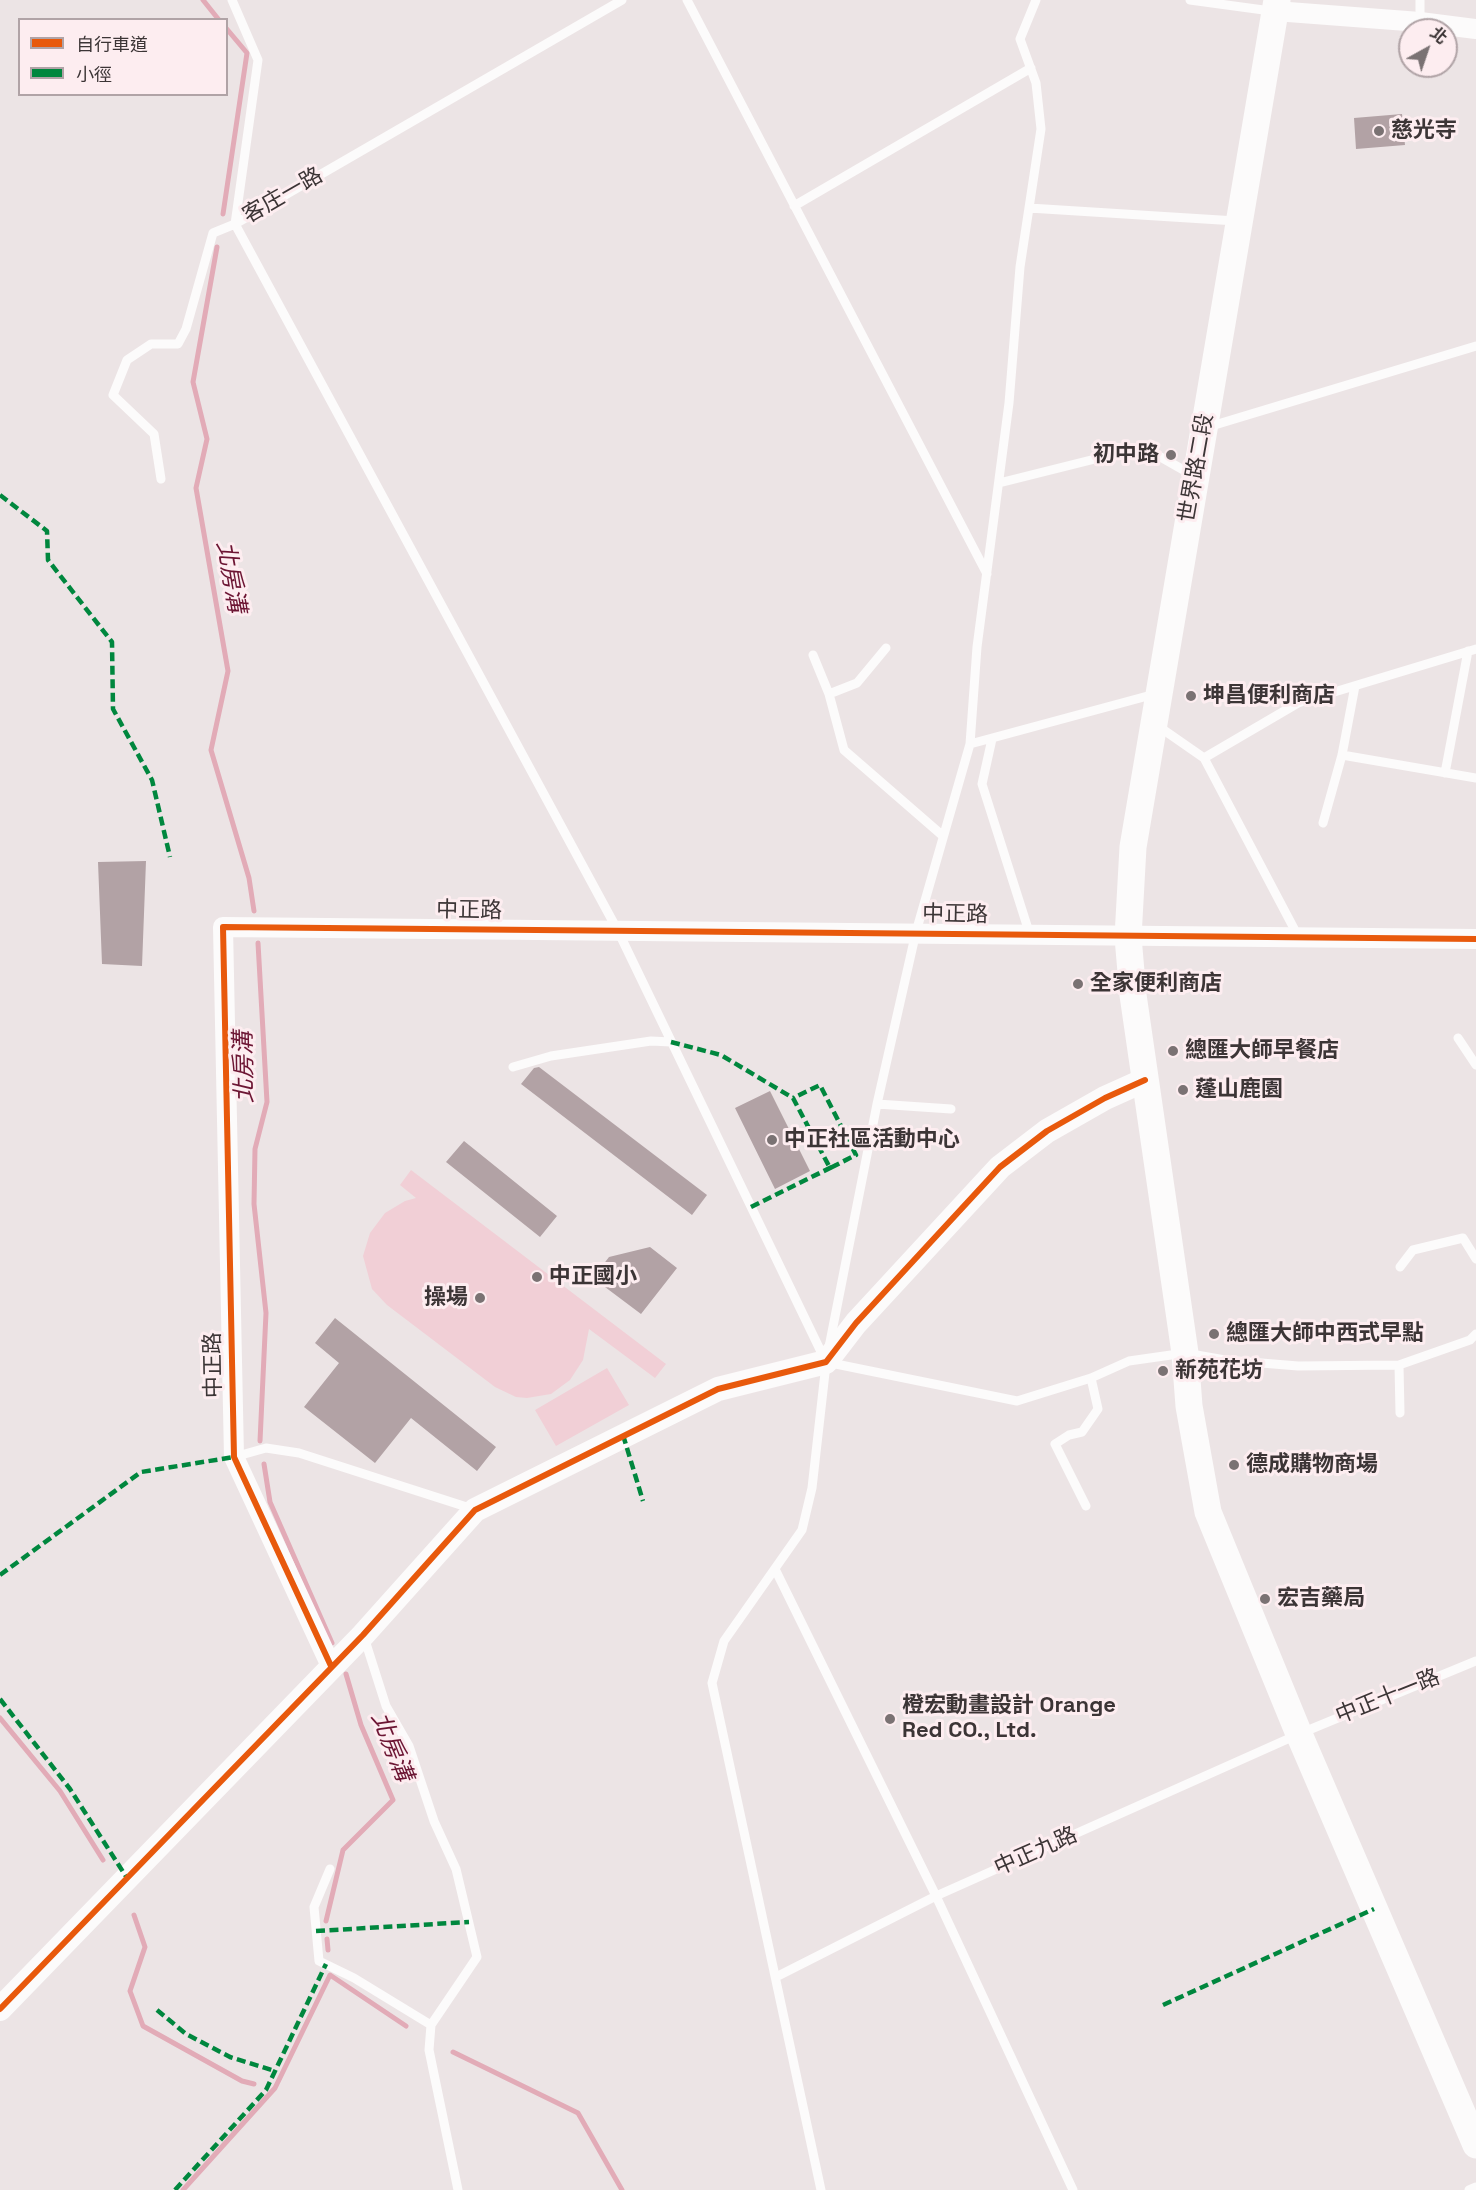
<!DOCTYPE html>
<html>
<head>
<meta charset="utf-8">
<style>
	body { margin:0 }
	#map { position:relative; width:1476px; height:2190px; overflow:hidden; background:#ece4e5; font-family:"Space Grotesk","Noto Sans TC",sans-serif }
	canvas { display:block }
	.legend { position:absolute; left:18px; top:18px; width:210px; height:78px; box-sizing:border-box; background:#fdedf0; border:2px solid #b0a3a6; margin:0; padding:8px 10px; list-style:none; font-size:18px; color:#3c3536 }
	.legend li { display:flex; align-items:center; gap:12px; height:30px }
	.legend b { width:30px; border:2px solid #b0a3a6 }
	.north { position:absolute; left:1398px; top:18px; width:60px; height:60px; box-sizing:border-box; background:#fdedf0; border:2px solid #b0a3a6; border-radius:50%; rotate:40deg; font-size:16px; font-weight:700; line-height:24px; text-align:center; color:#3c3536 }
	.north::after { content:''; display:block; margin:auto; width:21px; height:27px; background:#7a7273; clip-path:polygon(50% 0,100% 100%,50% 72%,0 100%) }
</style>
</head>
<body>
<div id="map">
<canvas width="1476" height="2190"></canvas>
<ul class="legend">
<li><b style="height:8px;background:#e8590c"></b>自行車道</li>
<li><b style="height:8px;background:#00873e"></b>小徑</li>
</ul>
<div class="north">北</div>
</div>
<script>
const g = document.querySelector('canvas').getContext('2d');
g.lineJoin = 'round';
function paint(path, color) { g.fillStyle = color; g.fill(path, 'evenodd'); }
const poly = rows => new Path2D(rows.map(r => 'M' + r).join(''));
function trace(path, color, width, dash) { g.strokeStyle = color; g.lineWidth = width; g.lineCap = dash ? 'butt' : 'round'; g.setLineDash(dash || []); g.stroke(path); }
function label(font, color, halo, rows, align = 'center') {
  g.font = font + ' "Space Grotesk","Noto Sans TC",sans-serif'; g.lineWidth = 6; g.setLineDash([]); g.textBaseline = 'middle'; g.strokeStyle = halo; g.fillStyle = color; for (const [text, x, y, turn = 0] of rows) {
    g.save(); g.translate(x, y); g.rotate((+turn || 0) * Math.PI / 180); g.textAlign = isNaN(turn) ? turn : align; if (halo) g.strokeText(text, 0, 0); g.fillText(text, 0, 0); g.restore();
  }
}
paint(poly([
	[411,1170,666,1364,655,1378,589,1329,583,1360,570,1380,551,1394,527,1398,516,1397,495,1387,387,1305,372,1289,363,1256,370,1233,385,1213,405,1201,416,1198,400,1185],
	[607,1368,629,1405,556,1446,535,1410]
]), '#f1cfd6');
trace(poly([
	[203,0,219,20],
	[223,214,247,53,226,28],
	[217,247,193,382,207,439,196,488,228,671,211,750,249,878,254,911],
	[258,943,267,1102,255,1149,254,1204,266,1313,260,1441],
	[264,1464,270,1502,332,1643],
	[0,1718,60,1791,103,1860],
	[134,1915,145,1947,130,1991,143,2026,242,2081,254,2084],
	[326,1921,343,1850,393,1800,361,1725,346,1674],
	[327,1939,328,1950],
	[453,2052,578,2113,622,2190],
	[183,2190,275,2088,330,1975,406,2026]
]), '#e2abb7', 5);
paint(poly([
	[1402,114,1405,145,1356,149,1354,118],
	[146,861,142,966,102,964,98,862],
	[539,1067,707,1195,692,1215,521,1084,534,1068],
	[770,1091,810,1171,775,1189,735,1108],
	[464,1141,557,1216,540,1237,446,1162],
	[650,1247,677,1268,641,1314,593,1278,609,1257],
	[335,1318,496,1447,477,1471,411,1418,375,1463,304,1407,339,1363,315,1343]
]), '#b2a2a5');
trace(poly([
	[232,0,258,60,235,224,618,931,826,1362,1017,1401,1091,1378,1129,1361,1185,1353,1225,1360,1298,1366,1399,1365,1470,1340,1476,1334],
	[687,0,987,574],
	[1190,0,1271,11],
	[1420,0,1420,22],
	[794,206,1031,68],
	[1029,208,1236,221],
	[1208,427,1476,346],
	[161,479,154,434,113,395,127,360,151,344,178,344,186,329,213,233,235,224,622,0],
	[999,483,1143,447,1194,476],
	[813,655,829,694,844,750,943,836],
	[829,694,857,683,886,648],
	[1158,726,1204,758,1299,938],
	[992,739,982,784,1030,935],
	[970,744,1155,694],
	[1342,755,1476,778],
	[1204,758,1298,703,1476,649],
	[1445,773,1468,651],
	[1323,823,1342,755,1355,686],
	[1458,1038,1476,1065],
	[513,1067,551,1056,651,1041,671,1042],
	[877,1104,951,1109],
	[1400,1267,1413,1250,1463,1238,1476,1259],
	[829,1347,877,1104,916,932,970,744,977,647,1009,403,1020,267,1041,129,1036,83,1020,39,1036,0],
	[1399,1365,1400,1413],
	[234,1457,266,1448,299,1453,473,1509],
	[1086,1506,1055,1444,1069,1435,1082,1432,1098,1409,1091,1378],
	[775,1569,936,1896,1073,2190],
	[364,1637,386,1706,409,1746,434,1821,456,1869,477,1957,431,2025,429,2050,458,2190],
	[330,1869,314,1907,319,1961,354,1978,431,2025],
	[776,1977,936,1896,1299,1734,1476,1661],
	[821,2190,712,1683,724,1641,802,1530,812,1488,826,1364],
	[1469,2190,1476,2187]
]), '#fcfbfb', 9);
trace(poly([
	[1275,11,1420,22,1476,29],
	[331,1666,234,1457,223,927,1476,939]
]), '#fcfbfb', 20);
trace(poly([
	[0,2009,363,1635,475,1510,718,1389,826,1362,856,1323,1000,1167,1047,1131,1105,1098,1145,1080]
]), '#fcfbfb', 24);
trace(poly([
	[1277,0,1133,847,1128,937,1133,995,1185,1353,1189,1406,1208,1512,1299,1734,1476,2145]
]), '#fcfbfb', 27);
trace(poly([
	[0,495,47,531,48,560,112,642,113,709,152,780,170,857],
	[671,1042,721,1055,793,1098,830,1168,856,1155,820,1085,793,1098],
	[751,1207,836,1165],
	[623,1435,643,1501],
	[0,1575,141,1472,234,1457],
	[0,1699,70,1789,127,1878],
	[316,1931,469,1922],
	[1163,2005,1374,1909],
	[157,2010,186,2034,230,2057,275,2071],
	[175,2190,266,2090,326,1964]
]), '#00873e', 4.5, [9, 4.5]);
trace(poly([
	[331,1666,234,1457,223,927,1476,939],
	[0,2009,363,1635,475,1510,718,1389,826,1362,856,1323,1000,1167,1047,1131,1105,1098,1145,1080]
]), '#e8590c', 6);
for (const [x, y, r, color] of [
	[1379,131,6,"#7a7273"],
	[1171,455,6,"#7a7273"],
	[1191,696,6,"#7a7273"],
	[1078,984,6,"#7a7273"],
	[1173,1051,6,"#7a7273"],
	[1183,1090,6,"#7a7273"],
	[772,1140,6,"#7a7273"],
	[537,1277,6,"#7a7273"],
	[480,1298,6,"#7a7273"],
	[1214,1334,6,"#7a7273"],
	[1163,1371,6,"#7a7273"],
	[1234,1465,6,"#7a7273"],
	[1265,1599,6,"#7a7273"],
	[890,1719,6,"#7a7273"]
]) { const dot = new Path2D(); dot.arc(x, y, r, 0, 2 * Math.PI); g.fillStyle = color; g.fill(dot); trace(dot, '#fdedf0', 2); }
label('bold 22px', '#3c3536', '#fdedf0', [
	["慈光寺",1391,131],
	["初中路",1159,455,"right"],
	["坤昌便利商店",1203,696],
	["全家便利商店",1090,984],
	["總匯大師早餐店",1185,1051],
	["蓬山鹿園",1195,1090],
	["中正社區活動中心",784,1140],
	["中正國小",549,1277],
	["操場",468,1298,"right"],
	["總匯大師中西式早點",1226,1334],
	["新苑花坊",1175,1371],
	["德成購物商場",1246,1465],
	["宏吉藥局",1277,1599],
	["橙宏動畫設計 Orange",902,1706],
	["Red CO., Ltd.",902,1731]
], 'left');
label('22px', '#3c3536', '#fdedf0', [
	["客庄一路",283,196,-30],
	["世界路二段",1197,468,-80],
	["中正路",469,911,1],
	["中正路",955,915,1],
	["中正路",214,1365,-91],
	["中正十一路",1388,1697,-22],
	["中正九路",1036,1852,-24]
]);
label('italic 24px', '#6c1533', '#fdedf0', [
	["北房溝",230,577,80],
	["北房溝",245,1067,-91],
	["北房溝",391,1747,68]
]);
</script>
</body>
</html>
